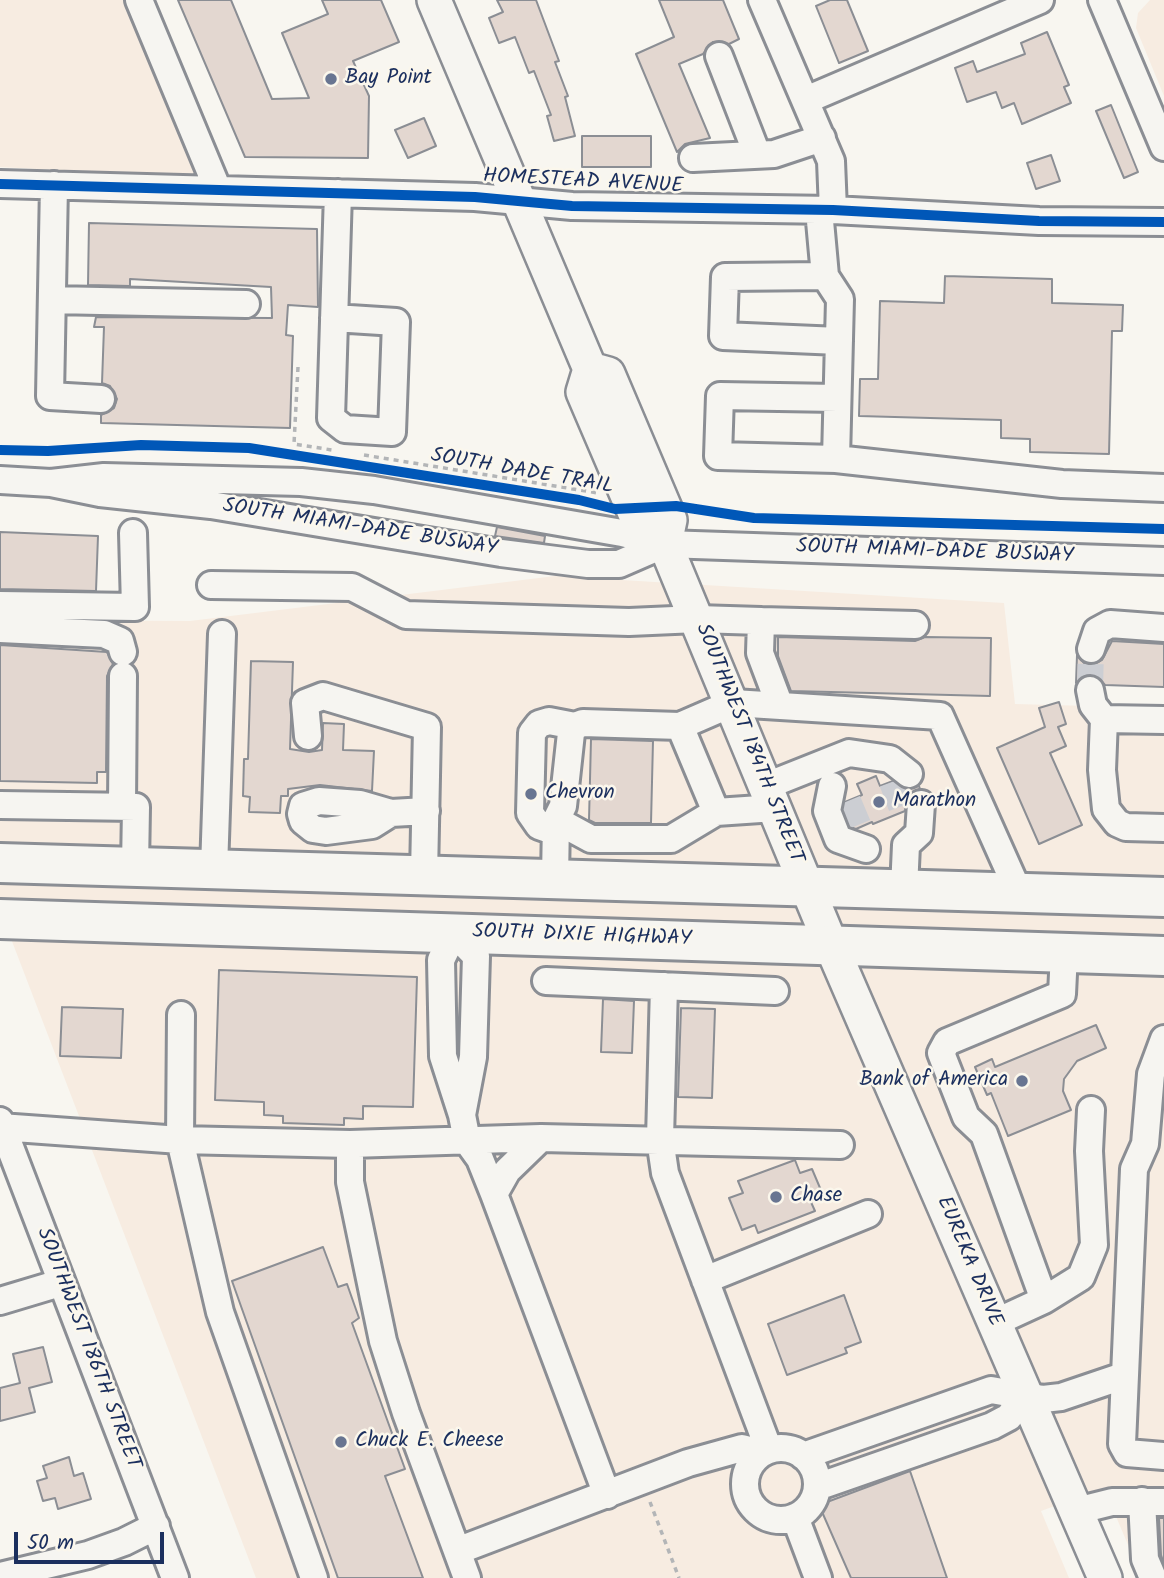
<!DOCTYPE html>
<html>
<head>
<meta charset="utf-8">
<style>
	body { margin:0 }
	#map { position:relative; width:1164px; height:1578px; overflow:hidden; background:#f8f6f0; font-family:Kalam,sans-serif }
	canvas { display:block }
	.scale { position:absolute; left:14px; top:1532px; width:150px; height:32px; box-sizing:border-box; border:4px solid #1b2f5e; border-top:0; padding-left:9px; font-size:21px; line-height:24px; white-space:nowrap; color:#1b2f5e; -webkit-text-stroke:5px #fbf7ec; paint-order:stroke }
</style>
</head>
<body>
<div id="map">
<canvas width="1164" height="1578"></canvas>
<div class="scale">50 m</div>
</div>
<script>
const g = document.querySelector('canvas').getContext('2d');
g.lineJoin = 'round';
function paint(path, color) { g.fillStyle = color; g.fill(path, 'evenodd'); }
const poly = rows => new Path2D(rows.map(r => 'M' + r).join(''));
function trace(path, color, width, dash) { g.strokeStyle = color; g.lineWidth = width; g.lineCap = dash ? 'butt' : 'round'; g.setLineDash(dash || []); g.stroke(path); }
function label(font, color, halo, rows, align = 'center') {
  g.font = font + ' Kalam,sans-serif'; g.lineWidth = 5; g.setLineDash([]); g.textBaseline = 'middle'; g.strokeStyle = halo; g.fillStyle = color; for (const [text, x, y, turn = 0] of rows) {
    g.save(); g.translate(x, y); g.rotate((+turn || 0) * Math.PI / 180); g.textAlign = isNaN(turn) ? turn : align; if (halo) g.strokeText(text, 0, 0); g.fillText(text, 0, 0); g.restore();
  }
}
paint(poly([
	[0,0,134,0,206,178,0,167],
	[1150,0,1164,0,1164,96,1136,28,1138,13],
	[555,576,1004,603,1015,704,1164,708,1164,1578,1142,1578,1104,1488,1041,1511,1069,1578,256,1578,0,910,0,620,190,621]
]), '#f7ece1');
const building = poly([
	[178,0,231,0,272,99,309,98,282,33,328,14,322,0,381,0,399,42,353,61,369,96,368,158,245,157,178,0],
	[497,0,536,0,559,61,555,62,568,96,565,97,575,136,554,141,547,116,551,115,534,71,529,73,515,37,499,43,489,18,503,12,497,0],
	[659,0,723,0,739,39,729,44,713,42,703,54,679,64,710,138,685,144,677,152,636,54,674,37,659,0],
	[830,0,847,0,868,51,839,63,816,6,830,0],
	[1047,32,1069,85,1064,87,1071,103,1022,124,1014,103,1002,108,996,92,967,102,955,68,973,61,977,72,1025,54,1021,43,1047,32],
	[1111,105,1138,172,1124,178,1096,111,1111,105],
	[424,118,436,146,408,158,395,130,424,118],
	[582,136,651,136,651,167,582,167,582,136],
	[1051,155,1060,181,1036,189,1027,163,1051,155],
	[89,223,317,229,318,307,288,305,286,335,293,336,290,428,101,423,101,415,114,408,117,399,110,386,102,383,104,327,94,327,96,317,272,318,271,287,130,279,130,286,88,285,89,223],
	[945,276,1052,279,1052,303,1123,305,1122,331,1112,331,1109,454,1030,452,1030,439,1001,438,1001,420,859,416,860,379,878,379,880,301,944,303,945,276],
	[497,527,545,536,544,543,495,536,497,527],
	[0,532,98,536,96,591,0,589,0,532],
	[778,637,915,641,925,637,991,638,990,696,791,691,778,656,778,637],
	[1112,641,1164,644,1164,687,1105,685,1096,675,1088,675,1076,683,1077,655,1085,664,1095,664,1102,660,1112,641],
	[0,645,107,652,113,664,107,676,106,772,97,772,97,783,0,781,0,645],
	[251,661,293,662,290,749,309,752,322,750,323,723,344,724,343,750,374,751,372,791,320,785,288,789,288,796,281,796,280,813,249,812,250,797,243,796,244,759,248,759,251,661],
	[1059,702,1066,724,1058,727,1066,746,1050,753,1082,825,1039,844,997,748,1045,727,1039,708,1059,702],
	[591,739,653,741,651,823,595,823,589,820,591,739],
	[876,776,880,786,893,781,906,789,919,786,920,789,908,795,905,811,873,824,872,822,856,829,850,827,843,810,845,802,862,795,857,784,876,776],
	[219,970,417,977,413,1107,363,1106,363,1119,344,1118,344,1125,283,1123,283,1116,264,1115,264,1102,215,1100,219,970],
	[603,999,634,1001,632,1053,601,1052,603,999],
	[62,1007,123,1009,121,1058,60,1056,62,1007],
	[681,1008,715,1009,712,1098,678,1097,681,1008],
	[1096,1025,1106,1048,1077,1061,1064,1079,1063,1091,1071,1110,1008,1136,991,1093,987,1095,975,1067,992,1059,995,1067,1096,1025],
	[795,1160,800,1173,812,1169,823,1195,810,1200,815,1211,758,1233,755,1225,742,1230,729,1198,743,1193,738,1181,795,1160],
	[323,1247,338,1287,347,1284,359,1318,352,1323,405,1469,385,1476,423,1578,338,1578,232,1281,323,1247],
	[844,1295,861,1342,845,1348,847,1353,787,1375,768,1324,844,1295],
	[43,1347,52,1382,29,1388,35,1412,0,1421,0,1388,20,1383,13,1354,43,1347],
	[69,1457,74,1476,83,1473,91,1499,58,1509,55,1498,43,1501,37,1481,47,1478,43,1466,69,1457],
	[910,1471,947,1578,851,1578,819,1505,910,1471],
	[1159,1518,1164,1518,1164,1564,1161,1555,1159,1518]
]);
paint(building, '#e3d7d0');
trace(building, '#8b8e94', 2);
trace(poly([
	[1090,690,1091,649],
	[892,782,903,811],
	[848,801,859,827]
]), '#ccced3', 26, [26, 13]);
const minor = poly([
	[139,0,218,190],
	[762,0,831,161,833,210],
	[1102,0,1164,147],
	[719,56,757,154],
	[806,100,1040,0],
	[693,158,774,154,822,138],
	[0,184,475,197,572,206,833,210,1039,221,1164,222],
	[54,185,50,396,101,399],
	[819,210,825,276,840,299,836,459,1062,484,1164,488],
	[825,276,725,277,723,336,839,341],
	[52,300,246,304],
	[334,318,396,322,392,432,345,429,331,418,338,193],
	[836,459,718,456,720,396,837,398],
	[0,480,51,483,100,493,211,505,501,553,588,564,619,564,665,544],
	[51,483,104,477,301,482,374,490,622,533,665,544,1164,561],
	[211,585,352,587,406,615,629,622,697,619,761,621,760,653,780,706],
	[0,605,135,607,133,533],
	[761,621,915,625],
	[0,629,104,634,120,641,123,652],
	[1091,649,1097,631,1110,624,1164,628],
	[1090,690,1093,705,1104,719,1102,770,1106,809,1117,823,1126,827,1164,828],
	[1104,719,1164,720],
	[308,736,305,703,323,696,427,727,424,875],
	[766,786,849,753,890,759,909,774],
	[832,786,827,811,838,839,866,849],
	[0,805,136,807,135,867],
	[122,807,123,676],
	[716,812,680,726,733,703,940,716,1019,893],
	[391,813,372,825,326,831,313,829,303,821,301,814,303,806,319,801,360,804,391,813,426,811],
	[556,820,591,839,671,839,716,812,775,808],
	[556,832,539,826,530,813,532,733,539,724,549,721,575,726],
	[214,869,222,634],
	[555,879,556,820,563,806,571,733,575,726,583,723,680,726],
	[904,889,906,845,919,833,921,804],
	[546,981,775,991],
	[664,986,660,1139,665,1173,769,1450],
	[181,1015,180,1140,220,1312,314,1578],
	[1164,1039,1151,1074,1145,1144,1134,1169,1122,1444,1127,1453,1164,1456],
	[462,1115,473,1057,476,956,454,933,441,960,443,1056,462,1115,467,1141,480,1159,494,1194,607,1495],
	[0,1121,175,1578],
	[0,1127,180,1140,350,1144,541,1138,840,1145],
	[350,1144,350,1182,383,1341,406,1413,467,1578],
	[494,1194,507,1171,541,1138],
	[705,1280,868,1214],
	[1044,1300,1081,1277,1094,1245,1089,1151,1091,1110],
	[0,1301,60,1283],
	[994,1323,1044,1300,984,1134,966,1117,941,1053,947,1042,1062,994,1064,953],
	'745 1484a36 36 0 1 1 72 0a36 36 0 1 1-72 0Z',
	[803,1456,991,1390,1043,1399,1061,1397,1123,1376],
	[817,1487,992,1426,1009,1417,1025,1394],
	[1142,1501,1145,1559,1153,1578],
	[1076,1511,1112,1502,1164,1502],
	[795,1517,818,1578],
	[457,1551,688,1463,742,1448,762,1453],
	[0,1576,88,1555,124,1542,156,1526]
]);
const major = poly([
	[434,0,590,369,583,392,640,525,665,544,670,520,664,506,608,374,590,369],
	[665,544,831,945,1105,1578]
]);
const highway = poly([
	[0,863,1164,897],
	[0,919,1164,956]
]);
trace(minor, '#8b8e94', 32);
trace(major, '#8b8e94', 38);
trace(highway, '#8b8e94', 44);
trace(poly([
	[298,367,294,444,332,450],
	[364,455,598,493],
	[650,1502,679,1578]
]), '#b3b5b7', 3.5, [5, 5]);
trace(minor, '#f6f5f1', 26);
trace(major, '#f6f5f1', 33);
trace(highway, '#f6f5f1', 38);
trace(poly([
	[0,184,475,197,572,206,833,210,1039,221,1164,222],
	[0,450,48,451,141,445,249,448,579,500,615,509,676,506,754,518,1164,529]
]), '#0057b8', 10);
for (const [x, y, r, color] of [
	[331,79,7,"#687591"],
	[531,794,7,"#687591"],
	[879,802,7,"#687591"],
	[1022,1081,7,"#687591"],
	[776,1197,7,"#687591"],
	[341,1442,7,"#687591"]
]) { const dot = new Path2D(); dot.arc(x, y, r, 0, 2 * Math.PI); g.fillStyle = color; g.fill(dot); trace(dot, '#fbf7ec', 2.5); }
label('21px', '#1b2f5e', '#fbf7ec', [
	["Bay Point",345,79],
	["Chevron",545,794],
	["Marathon",893,802],
	["Bank of America",1008,1081,"right"],
	["Chase",790,1197],
	["Chuck E. Cheese",355,1442]
], 'left');
label('21px', '#1b2f5e', '#fbf7ec', [
	["HOMESTEAD AVENUE",583,183,3],
	["SOUTH DADE TRAIL",522,473,10],
	["SOUTH MIAMI-DADE BUSWAY",360,529,9],
	["SOUTH MIAMI-DADE BUSWAY",935,553,2],
	["SOUTHWEST 184TH STREET",748,744,68],
	["SOUTH DIXIE HIGHWAY",582,937,2],
	["EUREKA DRIVE",968,1262,67],
	["SOUTHWEST 186TH STREET",87,1349,69]
]);
</script>
</body>
</html>
